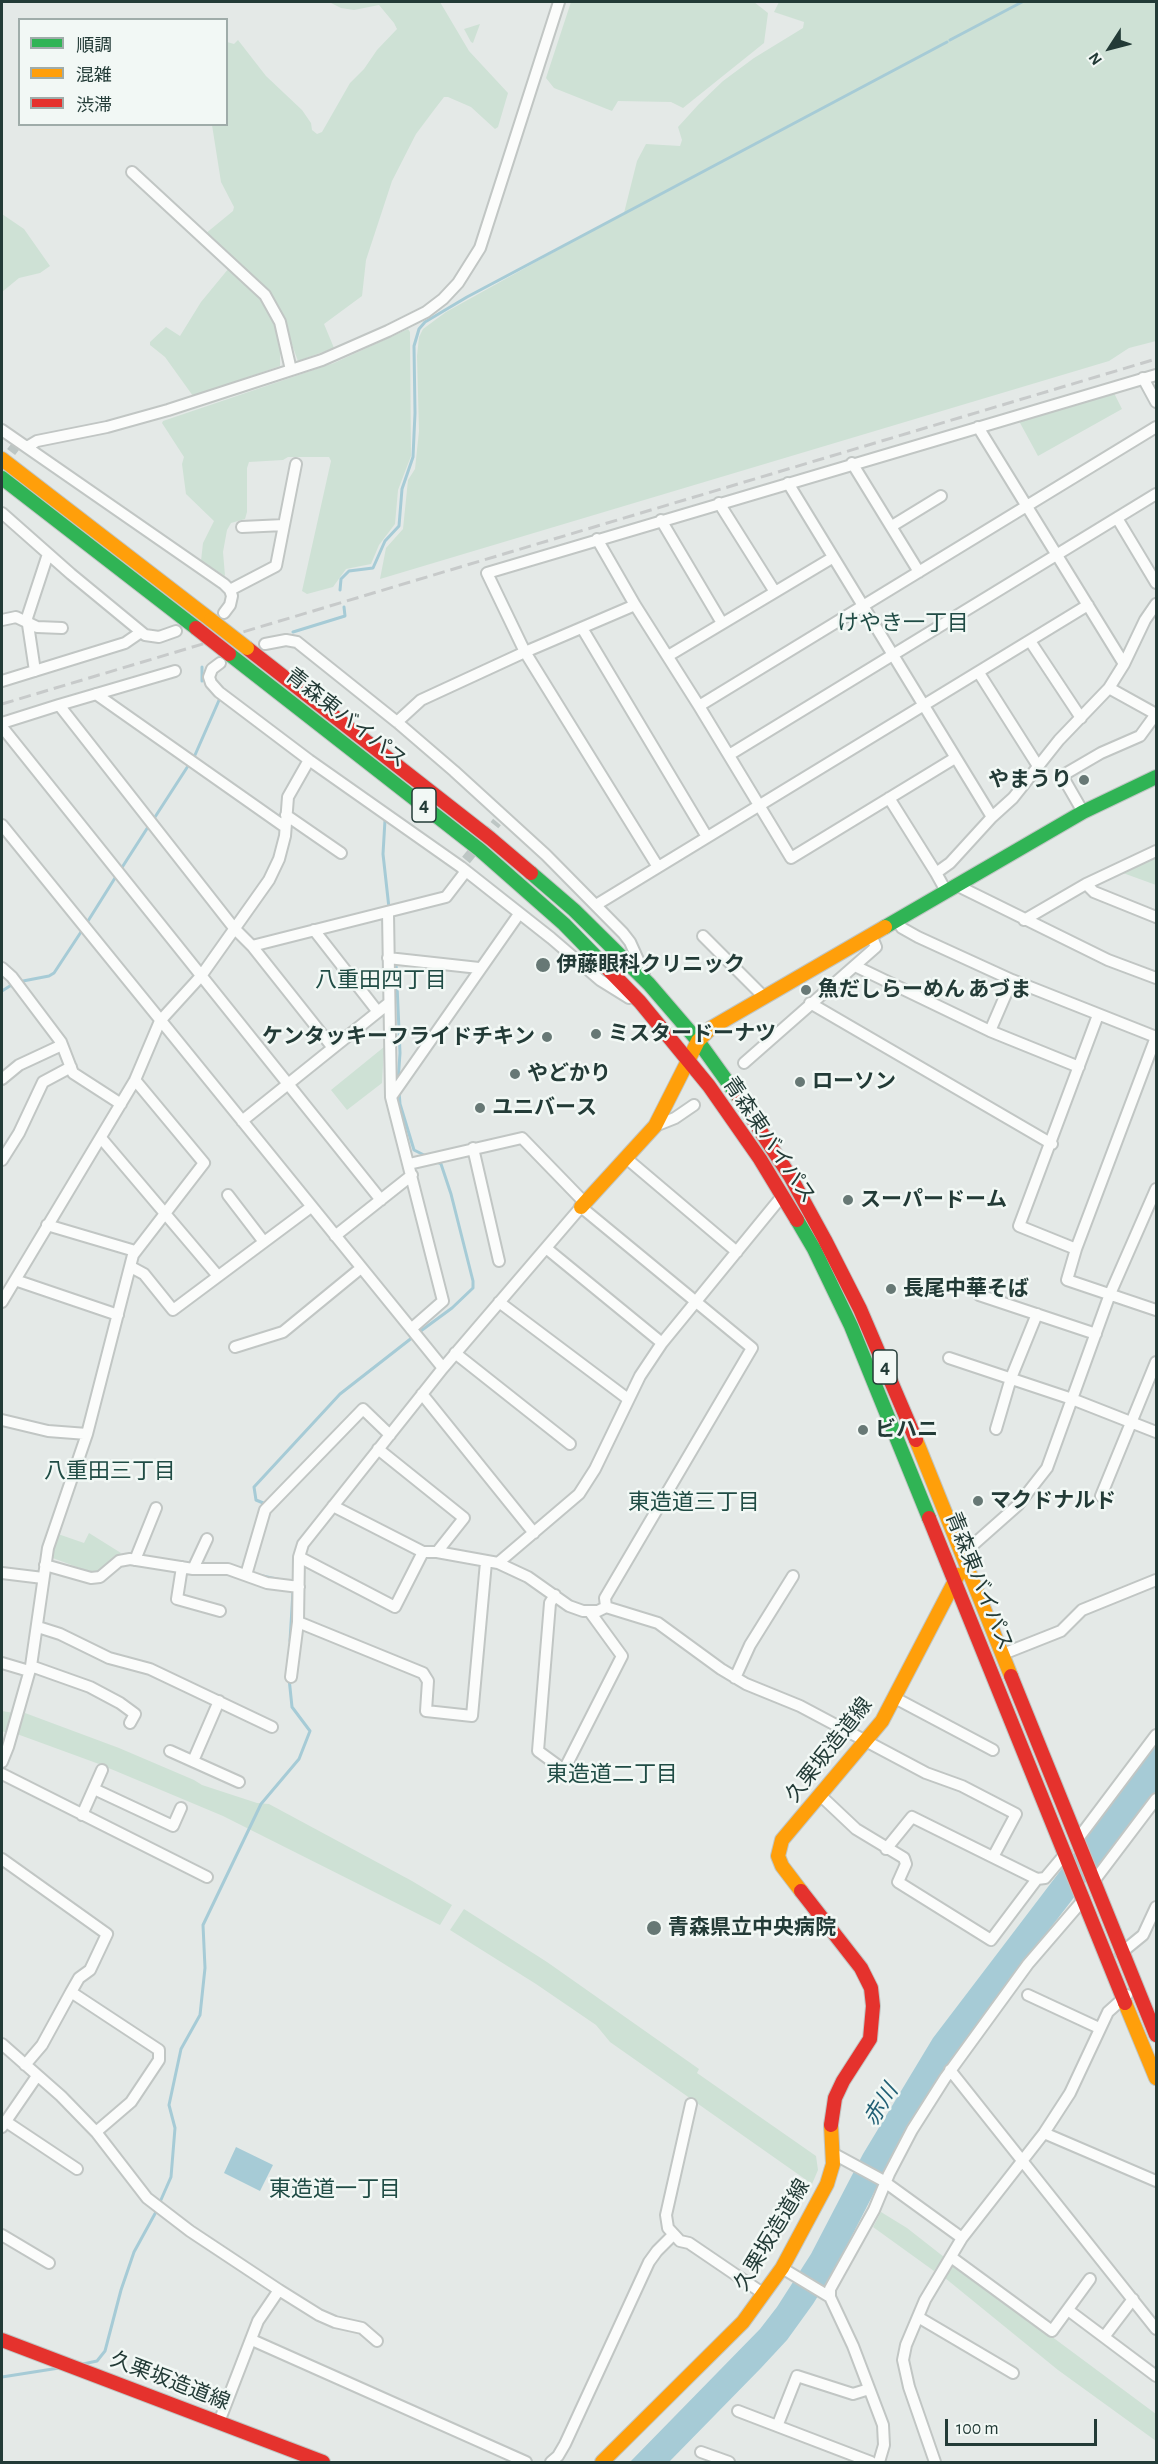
<!DOCTYPE html>
<html>
<head>
<meta charset="utf-8">
<style>
	body { margin:0 }
	#map { position:relative; width:1158px; height:2464px; overflow:hidden; background:#e4e9e7; font-family:"Alegreya Sans","Noto Sans JP",sans-serif }
	canvas { display:block }
	.frame { position:absolute; inset:0; border:3px solid #233b37; pointer-events:none }
	.legend { position:absolute; left:18px; top:18px; width:210px; height:108px; box-sizing:border-box; background:#f2f8f5; border:2px solid #9faca9; margin:0; padding:8px 10px; list-style:none; font-size:18px; color:#233b37 }
	.legend li { display:flex; align-items:center; gap:12px; height:30px }
	.legend b { width:30px; border:2px solid #9faca9 }
	.north { position:absolute; left:1080px; top:18px; width:60px; height:60px; -webkit-text-stroke:4px #f2f8f5; paint-order:stroke; rotate:234deg; font-size:16px; font-weight:700; line-height:24px; text-align:center; color:#233b37 }
	.north::after { content:''; display:block; margin:auto; width:21px; height:27px; background:#233b37; clip-path:polygon(50% 0,100% 100%,50% 72%,0 100%) }
	.scale { position:absolute; left:945px; top:2419px; width:152px; height:27px; box-sizing:border-box; border:3px solid #233b37; border-top:0; padding-left:8px; font-size:18px; line-height:21px; white-space:nowrap; color:#233b37; -webkit-text-stroke:4px #f2f8f5; paint-order:stroke }
</style>
</head>
<body>
<div id="map">
<canvas width="1158" height="2464"></canvas>
<div class="frame"></div>
<ul class="legend">
<li><b style="height:8px;background:#30b455"></b>順調</li>
<li><b style="height:8px;background:#ff9f0a"></b>混雑</li>
<li><b style="height:8px;background:#e5322d"></b>渋滞</li>
</ul>
<div class="north">N</div>
<div class="scale">100 m</div>
</div>
<script>
const g = document.querySelector('canvas').getContext('2d');
g.lineJoin = 'round';
function paint(path, color) { g.fillStyle = color; g.fill(path, 'evenodd'); }
const poly = rows => new Path2D(rows.map(r => 'M' + r).join(''));
function trace(path, color, width, dash) { g.strokeStyle = color; g.lineWidth = width; g.lineCap = dash ? 'butt' : 'round'; g.setLineDash(dash || []); g.stroke(path); }
function label(font, color, halo, rows, align = 'center') {
  g.font = font + ' "Alegreya Sans","Noto Sans JP",sans-serif'; g.lineWidth = 5; g.setLineDash([]); g.textBaseline = 'middle'; g.strokeStyle = halo; g.fillStyle = color; for (const [text, x, y, turn = 0] of rows) {
    g.save(); g.translate(x, y); g.rotate((+turn || 0) * Math.PI / 180); g.textAlign = isNaN(turn) ? turn : align; if (halo) g.strokeText(text, 0, 0); g.fillText(text, 0, 0); g.restore();
  }
}
paint(poly([
	[329,2,440,2,469,51,508,93,498,127,495,129,471,107,448,97,444,97,434,110,416,134,392,181,366,260,362,296,324,324,334,348,298,361,282,318,205,234,233,211,234,207,221,182,212,125,226,124,227,42,234,44,238,40,266,76,302,110,311,123,312,130,317,134,322,132,350,83,364,69,377,50,397,29,394,23,379,5,354,10,341,8],
	[571,2,754,2,768,13,764,43,683,108,671,102,618,101,612,111,554,88,546,78],
	[779,2,1156,2,1156,341,1129,348,1109,361,380,579,386,548,403,529,408,480,415,469,419,431,417,356,419,337,423,329,446,312,624,213,637,161,646,144,680,146,682,140,678,127,699,104,723,81,754,58,803,28,804,22,774,12],
	[480,24,473,43,471,42,464,29],
	[2,214,24,229,50,266,40,273,19,278,2,292],
	[229,268,265,303,282,344,280,347,280,366,193,396,165,357,150,345,150,342,166,327,180,336,201,302],
	[408,329,410,332,411,456,398,490,395,524,379,545,371,564,346,569,333,587,307,594,302,591,331,461,329,457,288,457,283,460,249,462,247,468,247,512,245,519,231,523,227,530,223,552,225,576,201,561,203,543,214,521,186,494,182,464,184,457,162,423,163,421,334,363],
	[1114,393,1122,409,1038,456,1019,421],
	[1156,858,1156,885,1123,873,1151,860],
	[384,1047,382,1083,347,1110,331,1090],
	[89,1533,121,1553,104,1568,93,1573,50,1557,58,1534,84,1543],
	[2,1711,14,1713,7,1733,2,1731],
	[25,1713,119,1748,194,1780,202,1785,257,1803,269,1804,412,1881,452,1905,440,1925,223,1816,99,1764,17,1734],
	[464,1909,547,1962,699,2069,697,2073,816,2156,818,2170,812,2184,610,2042,596,2025,536,1984,450,1930],
	[881,2212,907,2228,944,2257,934,2271,873,2227],
	[954,2264,1156,2414,1156,2441,1058,2370,945,2278]
]), '#cee1d5');
paint(poly([
	[1156,1745,1156,1791,988,2009,941,2075,883,2175,836,2267,813,2304,787,2340,761,2368,669,2462,630,2462,760,2329,777,2307,811,2254,863,2154,933,2038],
	[236,2147,273,2165,260,2191,224,2173]
]), '#a6cbd6');
trace(poly([
	[950,40,1022,2],
	[340,590,341,579,349,571,373,568,385,541,399,526,402,489,413,457,415,413,414,346,419,329,425,322,467,297,947,42],
	[293,632,345,616,344,607],
	[202,681,202,667],
	[195,755,220,698],
	[155,817,188,766],
	[385,820,383,854,389,908],
	[121,869,148,827],
	[88,921,115,878],
	[396,962,400,1053,398,1082],
	[23,981,49,976,54,973,81,932],
	[2,991,13,984],
	[399,1091,400,1104,414,1150,426,1156],
	[418,1333,452,1308,473,1288,473,1281,451,1194,441,1164,437,1162],
	[268,1505,256,1500,254,1487,340,1394,413,1337],
	[258,1575,281,1580],
	[290,1641,293,1591],
	[160,2202,171,2177,175,2128,169,2105,181,2049,200,2015,205,1968,203,1925,261,1804,299,1759,310,1731,292,1707,289,1678],
	[83,2364,97,2361,105,2351,121,2290,134,2252,157,2210],
	[2,2377,59,2368]
]), '#a6cbd6', 3);
trace(poly([
	[2,464,15,447],
	[466,860,497,822]
]), '#bdc6c4', 10, [10, 5]);
const street = poly([
	[132,172,265,295,280,322,291,370],
	[1143,378,1156,402],
	[978,427,1124,664],
	[2,430,224,584,230,590,232,596,230,605,224,613],
	[27,447,37,441,107,427,168,410,322,360,388,331,426,312,443,299,458,283,480,248,559,2],
	[852,463,919,572],
	[788,483,992,817],
	[719,503,775,592],
	[2,513,71,574,145,635,159,637,176,631],
	[1117,518,1156,583],
	[661,520,722,623],
	[892,526,941,496],
	[242,527,284,525],
	[597,539,635,605,699,706,791,858,955,758],
	[230,590,276,566,296,464],
	[2,620,16,617,37,627,62,628],
	[582,628,707,837],
	[1030,641,1081,718],
	[265,644,286,640,297,642,397,722,454,771,546,855,623,933,630,942,644,973],
	[668,656,832,558],
	[220,663,212,669,209,677,211,683,219,692,309,760,461,867,551,938,600,980,629,998],
	[35,671,27,618,48,554],
	[979,673,1038,766],
	[2,681,125,643,141,632],
	[1109,688,1156,714],
	[96,694,285,827],
	[59,705,175,671],
	[699,706,1156,427],
	[397,722,421,700,525,652,635,605],
	[2,723,59,705,234,928,252,946,446,897,466,871],
	[2,727,381,1200],
	[729,755,1156,494],
	[889,798,936,873],
	[1083,812,1064,779,1065,774,1101,753,1140,736,1156,714],
	[286,815,341,853],
	[2,825,443,1368],
	[658,867,525,652,487,573,1156,375],
	[1086,884,1094,892,1156,917],
	[956,885,1108,960,1156,978],
	[946,891,936,873,950,863,992,817,1013,798,1059,740,1109,688,1124,664,1145,620,1156,604],
	[596,905,1088,605],
	[388,913,391,1097,443,1301,411,1329],
	[896,920,902,928,918,937,1012,980,1156,1037],
	[1024,920,1086,884,1156,851],
	[314,930,378,1012],
	[703,936,763,996],
	[252,946,333,1048],
	[388,958,479,968],
	[855,966,990,1031,1079,1067],
	[2,968,12,977,61,1042,73,1073,121,1104],
	[810,1003,1052,1144],
	[1098,1015,1019,1226,1076,1249,1067,1280,1156,1310],
	[990,1031,1012,980],
	[744,1063,876,947,871,935],
	[2,1079,19,1065,62,1045],
	[391,1097,519,914],
	[242,1121,389,1003],
	[655,1126,675,1118,694,1105],
	[101,1138,218,1276],
	[473,1148,499,1261],
	[626,1158,737,1252],
	[2,1160,19,1133,43,1082,71,1067],
	[409,1164,522,1138,585,1203],
	[228,1195,264,1242],
	[47,1225,135,1251],
	[335,1236,412,1175],
	[546,1248,662,1343],
	[1076,1249,1156,1037],
	[131,1267,144,1274,173,1310,311,1207],
	[15,1280,118,1315],
	[979,1295,1096,1334],
	[2,1302,135,1080,160,1021,201,976,269,880,279,859,285,836,288,797,309,760],
	[499,1302,628,1399],
	[235,1347,283,1332,361,1268],
	[455,1353,570,1444],
	[949,1358,1072,1399,1156,1432],
	[422,1394,534,1533],
	[2,1420,48,1431,87,1434],
	[996,1429,1011,1378,1037,1314],
	[378,1449,464,1518,437,1552],
	[1101,1496,1156,1362],
	[333,1506,423,1552,437,1552,498,1563,528,1577,569,1606,583,1611,598,1611,606,1607,658,1623,721,1669,746,1684,800,1706,926,1773,962,1786,1016,1814,993,1857],
	[299,1557,395,1607,423,1552],
	[135,1560,156,1508],
	[965,1561,974,1544,1018,1505,1047,1468,1110,1294,1156,1189],
	[498,1563,579,1494,595,1469,640,1376,662,1343,783,1195],
	[45,1565,91,1578,100,1577,119,1561,130,1559,193,1569,228,1569,267,1583,299,1587],
	[182,1567,177,1599,220,1611],
	[193,1569,207,1539],
	[2,1573,43,1578],
	[246,1575,265,1510,363,1409,390,1435],
	[555,1595,550,1603,538,1751,564,1770,622,1656,590,1612],
	[298,1622,423,1673,428,1681,426,1711,472,1716,486,1562],
	[38,1627,60,1634,109,1658,150,1669,272,1727],
	[1003,1654,1061,1631,1082,1610,1156,1580],
	[2,1663,29,1671],
	[31,1666,90,1687,120,1703,135,1714,130,1723],
	[291,1677,298,1622,299,1557,303,1544,443,1368,581,1207,752,1348,605,1598,606,1607],
	[735,1678,750,1645,793,1576],
	[895,1698,993,1750],
	[170,1751,239,1782],
	[193,1761,219,1701],
	[2,1762,8,1747,31,1666,48,1548,87,1434,133,1255,204,1163,135,1080],
	[2,1774,207,1877],
	[94,1789,173,1826,181,1808],
	[821,1796,856,1829,904,1858,906,1864,898,1882,991,1940,1037,1879,1045,1878,1066,1853],
	[82,1815,102,1770],
	[1077,1840,1156,1735],
	[886,1849,912,1817,1037,1879],
	[2,1859,107,1934,90,1970,79,1978,71,1992,159,2050,159,2060,131,2102,96,2132],
	[1094,1881,1156,1799],
	[1121,1953,1143,1935,1156,1907],
	[1028,1995,1099,2028],
	[2,2044,61,2096,96,2132,147,2198,190,2231,279,2290,319,2315,335,2322,362,2328,377,2341],
	[25,2065,42,2045,71,1992],
	[950,2070,1156,2329],
	[691,2104,666,2215,668,2228,680,2241,689,2243,764,2294],
	[5,2121,77,2169],
	[2,2127,37,2076],
	[1044,2133,1156,2181],
	[834,2154,882,2180,962,2238],
	[2,2235,49,2263],
	[951,2257,1052,2331,1090,2279],
	[782,2268,830,2297],
	[1068,2310,1156,2376],
	[918,2317,1013,2373],
	[1104,2337,1133,2299],
	[252,2340,526,2462],
	[738,2411,871,2462],
	[219,2422,258,2321,279,2290],
	[778,2424,797,2376,853,2394,869,2389],
	[701,2452,729,2462],
	[551,2462,558,2456,565,2444,649,2262,657,2251,673,2235],
	[879,2462,884,2445,883,2425,853,2346,830,2297,830,2289,874,2210,889,2174,912,2130,945,2078,1028,1964,1084,1899],
	[935,2462,909,2387,903,2360,906,2345,925,2300,962,2238,1044,2133,1070,2093,1108,2012,1127,1995]
]);
const fast = poly([
	[2,478,196,628],
	[229,654,480,850,564,924,607,968],
	[531,873,574,910,649,984,698,1041,739,1098],
	[885,927,1083,812,1156,777],
	[797,1220,814,1249,851,1326,929,1518]
]);
const slow = poly([
	[2,459,211,620],
	[581,1207,655,1126,698,1041,711,1028,885,927],
	[916,1440,1011,1676],
	[801,1891,782,1866,778,1856,782,1840,882,1721,958,1575],
	[1125,2003,1156,2078],
	[602,2462,743,2322,782,2268,827,2184,833,2164,831,2125]
]);
const jam = poly([
	[247,648,491,839,531,873],
	[607,968,640,1002,709,1086,760,1159,797,1220],
	[739,1098,790,1176,825,1240,860,1309,916,1440],
	[929,1518,1125,2003],
	[1011,1676,1156,2035],
	[801,1891,861,1968,871,1988,873,2006,870,2039,843,2081,835,2098,831,2125],
	[2,2340,323,2462]
]);
trace(street, '#c1c6c4', 14);
trace(fast, '#c0c6c4', 16);
trace(slow, '#c0c6c4', 16);
trace(jam, '#c0c6c4', 16);
trace(street, '#fbfcfb', 10);
trace(fast, '#30b455', 14);
trace(slow, '#ff9f0a', 14);
trace(jam, '#e5322d', 14);
trace(poly([
	[2,704,1156,359]
]), '#c7caca', 3, [12, 6]);
const slowBridge = poly([
	[211,620,247,648]
]);
const jamBridge = poly([
	[196,628,229,654]
]);
trace(slowBridge, '#bdc5c3', 16, []);
trace(jamBridge, '#bdc5c3', 16, []);
trace(slowBridge, '#ff9f0a', 14);
trace(jamBridge, '#e5322d', 14);
for (const [x, y, r, color] of [
	[1084,780,6,"#677875"],
	[543,965,8,"#677875"],
	[806,990,6,"#677875"],
	[596,1034,6,"#677875"],
	[547,1037,6,"#677875"],
	[515,1074,6,"#677875"],
	[800,1082,6,"#677875"],
	[480,1108,6,"#677875"],
	[848,1200,6,"#677875"],
	[891,1289,6,"#677875"],
	[863,1430,6,"#677875"],
	[978,1501,6,"#677875"],
	[654,1928,8,"#677875"]
]) { const dot = new Path2D(); dot.arc(x, y, r, 0, 2 * Math.PI); g.fillStyle = color; g.fill(dot); trace(dot, '#f2f8f5', 2); }
for (const [x, y, w] of [
	[424,805,24],
	[885,1367,24]
]) { const box = new Path2D(); box.roundRect(x - w / 2, y - 17, w, 34, 4.5); g.fillStyle = '#f2f8f5'; g.fill(box); trace(box, '#233b37', 1.5); }
label('bold 20px', '#233b37', null, [
	["4",424,805],
	["4",885,1367]
]);
label('21px', '#233b37', '#f2f8f5', [
	["青森東バイパス",346,718,38],
	["青森東バイパス",769,1140,56],
	["青森東バイパス",979,1581,68],
	["久栗坂造道線",829,1750,-52],
	["久栗坂造道線",772,2235,-59],
	["久栗坂造道線",170,2381,21]
]);
label('bold 21px', '#233b37', '#f2f8f5', [
	["やまうり",1072,780,"right"],
	["伊藤眼科クリニック",556,965],
	["魚だしらーめん あづま",818,990],
	["ミスタードーナツ",608,1034],
	["ケンタッキーフライドチキン",535,1037,"right"],
	["やどかり",527,1074],
	["ローソン",812,1082],
	["ユニバース",492,1108],
	["スーパードーム",860,1200],
	["長尾中華そば",903,1289],
	["ビハニ",875,1430],
	["マクドナルド",990,1501],
	["青森県立中央病院",668,1928]
], 'left');
label('22px', '#204c45', '#f2f8f5', [
	["けやき一丁目",903,623],
	["八重田四丁目",381,980],
	["八重田三丁目",110,1471],
	["東造道三丁目",694,1502],
	["東造道二丁目",612,1774],
	["東造道一丁目",335,2189]
]);
label('italic 22px', '#205f74', '#f2f8f5', [
	["赤川",881,2105,-58]
]);
</script>
</body>
</html>
